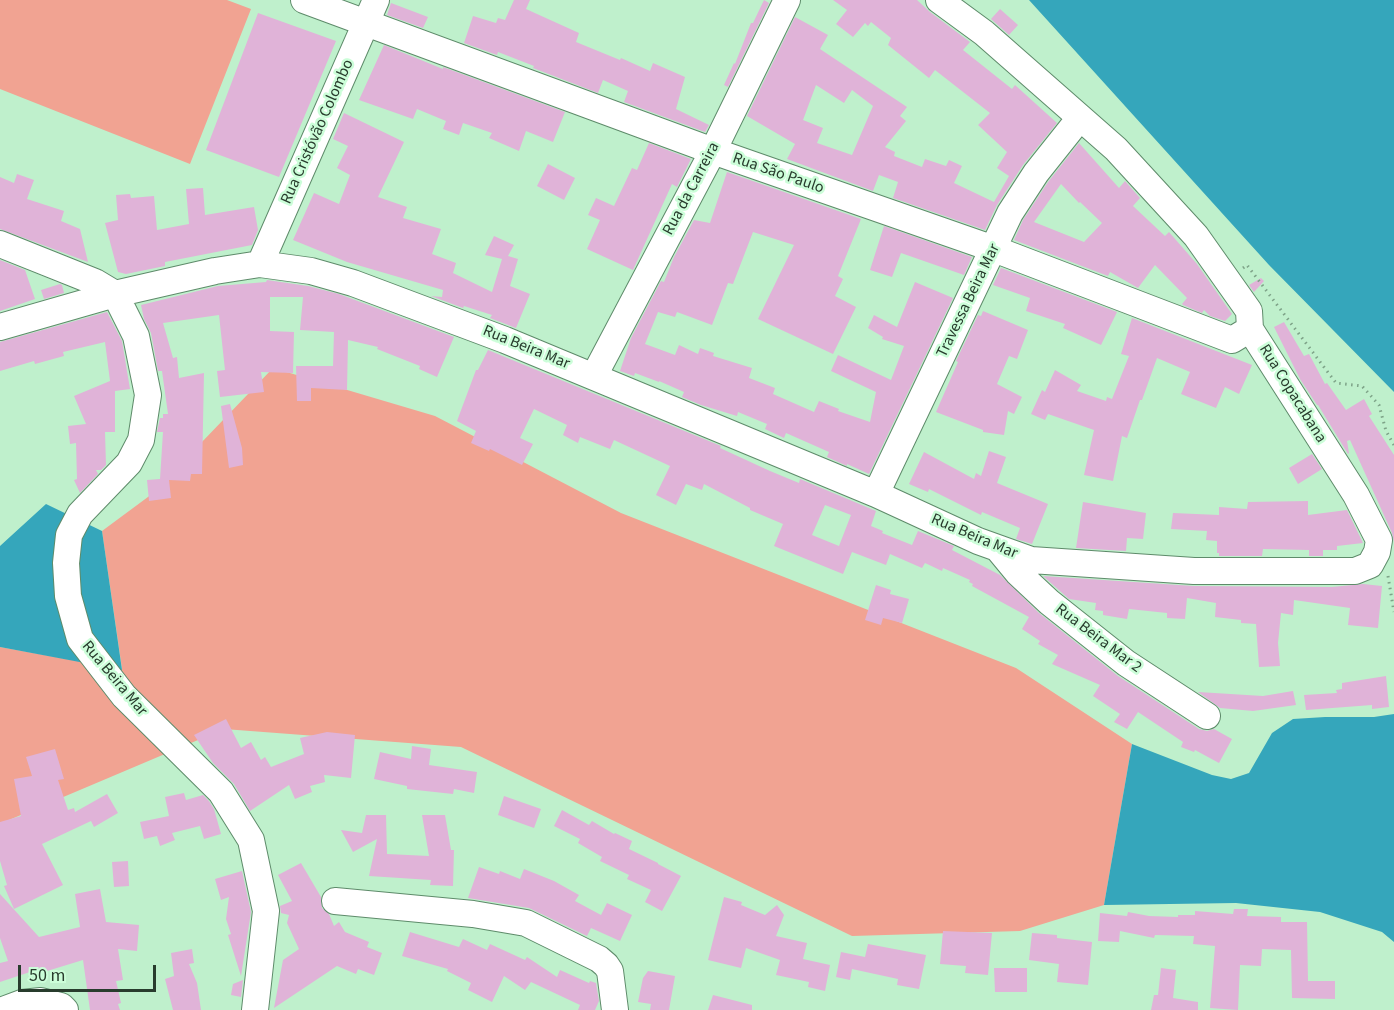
<!DOCTYPE html>
<html>
<head>
<meta charset="utf-8">
<style>
	body { margin:0 }
	#map { position:relative; width:1394px; height:1010px; overflow:hidden; background:#bff0cc; font-family:"Source Sans 3",sans-serif }
	canvas { display:block }
	.scale { position:absolute; left:18px; top:965px; width:138px; height:27px; box-sizing:border-box; border:3px solid #283c2d; border-top:0; padding-left:8px; font-size:18px; line-height:21px; white-space:nowrap; color:#283c2d; -webkit-text-stroke:4px #ccfed9; paint-order:stroke }
</style>
</head>
<body>
<div id="map">
<canvas width="1394" height="1010"></canvas>
<div class="scale">50 m</div>
</div>
<script>
const g = document.querySelector('canvas').getContext('2d');
g.lineJoin = 'round';
function paint(path, color) { g.fillStyle = color; g.fill(path, 'evenodd'); }
const poly = rows => new Path2D(rows.map(r => 'M' + r).join(''));
function trace(path, color, width, dash) { g.strokeStyle = color; g.lineWidth = width; g.lineCap = dash ? 'butt' : 'round'; g.setLineDash(dash || []); g.stroke(path); }
function label(font, color, halo, rows, align = 'center') {
  g.font = font + ' "Source Sans 3",sans-serif'; g.lineWidth = 5; g.setLineDash([]); g.textBaseline = 'middle'; g.strokeStyle = halo; g.fillStyle = color; for (const [text, x, y, turn = 0] of rows) {
    g.save(); g.translate(x, y); g.rotate((+turn || 0) * Math.PI / 180); g.textAlign = isNaN(turn) ? turn : align; if (halo) g.strokeText(text, 0, 0); g.fillText(text, 0, 0); g.restore();
  }
}
paint(poly([
	[0,0,227,0,251,9,190,164,0,89],
	[273,368,435,416,621,513,1016,668,1132,744,1104,905,1020,931,852,936,461,747,224,729,9,820,0,830,0,647,122,669,102,531,152,494]
]), '#f1a392');
paint(poly([
	[1029,0,1394,0,1394,392,1269,265],
	[46,504,102,531,122,670,0,647,0,546],
	[1394,714,1394,942,1382,932,1320,912,1236,903,1104,905,1132,744,1212,775,1231,779,1249,773,1272,733,1293,719,1325,717,1374,717]
]), '#35a6bb');
paint(poly([
	[514,0,530,0,526,9,579,33,576,42,620,60,621,58,650,71,653,63,685,77,676,109,709,125,705,132,624,102,628,91,603,80,598,93,533,68,534,66,498,52,497,55,464,43,473,16,496,23,498,18,505,20],
	[764,0,769,3,728,87,724,85,734,63,735,64,751,23,753,23],
	[833,0,917,0,930,12,970,42,963,50,1012,89,1015,85,1057,123,1023,165,997,205,985,230,893,198,898,182,879,175,873,191,787,159,795,144,747,116,795,17,828,35,820,49,907,107,900,116,906,121,885,147,895,152,894,156,922,167,925,159,946,166,949,160,962,166,954,183,994,202,1009,176,997,168,1007,152,978,125,990,113,935,70,929,78,888,45,891,38,871,22,868,26,865,23,853,37,836,24,847,10],
	[816,85,844,103,852,90,873,106,852,155,817,143,823,128,803,120],
	[391,3,428,17,423,28,387,15],
	[1000,9,1018,25,1009,35,991,19],
	[258,13,336,41,279,177,206,150],
	[384,45,443,69,443,67,565,112,553,142,526,131,519,151,489,138,492,133,463,123,459,135,443,129,446,121,417,109,413,119,359,100],
	[344,113,404,142,378,197,407,207,403,218,441,229,432,254,456,263,453,273,492,292,502,259,485,255,494,236,514,245,508,256,518,259,510,286,530,294,516,328,490,318,492,315,464,306,463,308,431,296,442,297,443,290,347,262,293,240,314,193,339,204,350,175,337,168,348,146,333,139],
	[649,143,691,159,677,187,672,184,633,270,587,249,600,220,588,215,596,198,614,206,632,168,637,170],
	[1079,143,1119,188,1125,181,1140,198,1133,206,1165,236,1169,232,1197,264,1232,314,1225,321,1210,316,1204,310,1202,313,1183,305,1182,304,1187,298,1155,265,1138,288,1110,272,1108,276,1014,240,1023,220,1048,182],
	[1061,184,1079,203,1080,202,1102,223,1084,242,1034,222],
	[548,164,575,178,564,200,537,186],
	[727,172,861,219,838,276,843,279,835,296,856,307,833,354,758,319,794,245,753,232,733,284,728,283,712,325,677,312,675,317,658,312,645,344,675,355,679,345,698,354,700,348,714,353,713,356,752,368,749,378,775,388,773,394,814,412,819,401,839,409,838,411,870,422,876,392,831,371,838,355,891,380,904,346,882,339,883,337,868,328,874,315,897,327,915,282,953,298,869,474,847,464,847,466,827,457,829,452,786,433,784,438,765,429,767,424,738,412,737,416,701,405,682,397,684,392,659,381,659,382,635,373,634,376,620,371,631,338,661,281,664,282,674,257,694,220,710,223],
	[17,174,34,180,27,199,64,211,61,221,80,229,88,262,0,229,0,177,14,183],
	[203,188,205,215,254,207,258,230,252,245,165,262,165,266,126,274,118,272,105,223,118,220,116,195,130,194,131,198,154,196,157,230,189,224,186,189],
	[884,226,972,257,964,275,901,253,892,277,870,270],
	[0,260,25,270,35,299,0,311],
	[1001,268,1117,312,1101,345,1063,328,1065,324,1026,311,1030,298,993,285],
	[1261,278,1264,281,1254,292,1249,285],
	[267,280,308,286,339,294,454,337,437,377,419,369,420,366,377,349,378,347,348,340,347,390,311,388,311,401,297,401,296,366,333,366,334,332,300,330,303,297,270,297,270,331,294,332,293,373,261,372,264,392,220,397,217,371,225,370,219,315,163,323,173,358,177,357,179,378,204,373,202,474,191,474,190,481,169,480,171,498,149,501,147,480,160,479,163,432,157,432,160,418,163,418,163,414,168,414,162,371,158,371,151,333,144,319,141,305,218,286,266,282],
	[60,284,62,285,64,293,44,299,41,290],
	[983,311,1028,330,1017,359,1009,356,997,384,1022,397,1014,414,1008,411,1004,435,983,432,983,430,936,412,958,362,956,361,978,315,981,316],
	[107,312,122,341,130,389,115,391,115,432,105,432,106,465,101,470,96,470,98,474,80,493,74,480,77,479,76,443,70,444,68,426,86,424,74,396,110,381,105,342,63,352,64,356,35,364,34,361,0,371,0,342],
	[1132,318,1252,365,1239,394,1225,387,1216,408,1181,394,1190,372,1157,358,1142,400,1140,400,1127,438,1122,436,1113,481,1084,475,1094,430,1048,414,1045,420,1031,414,1042,390,1045,392,1055,370,1081,385,1077,391,1106,401,1107,397,1112,399,1129,356,1121,354],
	[1284,322,1304,356,1309,354,1325,384,1327,383,1346,410,1364,399,1372,414,1369,416,1394,455,1394,542,1392,533,1350,440,1347,441,1349,453,1348,454,1318,405,1317,405,1300,379,1274,327],
	[488,350,721,446,720,448,770,471,799,483,800,479,876,511,871,526,883,531,882,533,912,545,918,531,954,546,952,550,1000,575,1039,613,1118,676,1199,729,1207,731,1214,729,1232,739,1219,763,1195,750,1194,752,1181,747,1183,742,1138,712,1127,729,1114,722,1120,714,1093,696,1100,685,1052,664,1058,655,1038,644,1040,641,1022,629,1029,617,972,586,973,584,969,582,970,580,943,568,942,571,925,563,922,568,890,554,886,565,852,552,843,574,774,546,783,524,750,510,750,508,704,484,702,490,686,484,676,505,656,495,670,466,614,440,610,449,580,437,578,443,563,435,567,425,534,409,520,438,533,444,522,465,490,449,489,451,471,443,476,431,457,421,476,370,478,370],
	[825,505,851,515,839,546,812,535],
	[230,404,242,448,243,465,229,468,221,406],
	[989,451,1006,457,997,483,1048,504,1032,544,1016,539,1020,528,982,512,981,515,929,489,928,492,909,484,924,452,974,479,976,473,981,476],
	[1312,454,1322,469,1298,484,1289,468],
	[1308,501,1308,515,1347,510,1363,543,1337,546,1337,550,1323,550,1323,556,1309,556,1309,550,1263,549,1262,556,1219,556,1219,553,1217,553,1217,541,1206,540,1207,531,1171,529,1173,513,1219,515,1219,507,1247,509,1248,502],
	[1083,502,1146,513,1143,539,1127,538,1126,551,1076,548],
	[1043,576,1194,586,1332,587,1363,584,1382,586,1378,628,1348,625,1350,608,1294,600,1293,615,1281,613,1278,643,1280,666,1259,667,1256,624,1241,623,1241,620,1215,617,1216,603,1187,598,1185,619,1167,618,1167,613,1129,609,1127,619,1103,615,1103,611,1095,610,1096,603,1069,599],
	[876,585,891,590,890,594,909,599,902,623,883,618,881,625,865,620],
	[1386,676,1389,707,1372,709,1372,705,1306,710,1304,695,1337,693,1336,690,1342,689,1342,683],
	[1293,691,1296,705,1253,711,1220,708,1198,692,1263,696],
	[226,719,241,748,251,742,261,760,265,757,271,767,304,754,300,738,327,732,355,735,351,778,324,775,325,782,310,786,312,792,295,799,289,785,250,811,234,784,213,763,194,735],
	[412,746,431,749,429,765,477,772,474,793,454,789,453,794,407,789,407,786,374,779,380,752,411,759],
	[55,749,64,779,58,780,68,810,74,808,75,812,107,794,118,813,94,827,91,821,42,844,63,885,14,909,4,886,7,885,0,861,0,822,21,816,14,779,32,776,26,757],
	[184,793,186,800,203,795,209,801,214,809,221,834,204,839,200,826,172,833,175,840,160,846,157,836,144,839,140,822,169,816,165,797],
	[504,796,541,809,534,828,498,815],
	[562,810,589,825,592,821,614,834,615,833,632,841,629,849,658,863,658,864,681,876,662,911,645,902,651,890,627,879,629,875,600,861,602,857,578,843,580,839,554,826],
	[366,815,386,815,387,854,429,856,422,815,445,815,451,850,454,850,453,886,430,885,431,880,369,876,377,839,353,852,341,830,362,833],
	[128,861,129,886,114,887,112,862],
	[301,863,321,897,322,908,329,914,334,926,339,922,345,932,369,942,367,947,382,953,374,975,358,969,356,974,337,966,274,1008,283,960,299,949,287,923,289,915,281,913,280,906,292,901,278,875],
	[479,867,499,874,500,871,520,879,524,869,554,881,579,895,575,901,601,915,607,903,632,915,620,941,591,928,587,936,529,908,468,898],
	[242,871,251,912,241,976,228,935,231,934,226,919,229,897,221,900,215,879],
	[100,889,106,922,139,925,137,951,118,949,123,980,116,981,121,1003,118,1004,120,1010,90,1010,83,960,34,975,33,971,0,982,0,963,8,961,0,938,0,894,39,937,80,927,75,894],
	[724,897,742,902,741,905,765,915,777,905,784,915,776,936,807,943,803,959,830,965,825,991,808,987,809,982,776,975,780,960,746,948,741,968,708,960],
	[1234,909,1248,909,1247,916,1281,917,1281,922,1307,922,1308,981,1335,981,1335,999,1292,998,1291,950,1262,949,1261,966,1240,965,1238,1010,1210,1008,1215,946,1193,944,1194,936,1155,935,1154,938,1120,931,1119,942,1098,941,1100,913,1127,916,1128,912,1149,916,1178,917,1178,915,1195,915,1195,911,1233,914],
	[943,931,992,933,988,975,965,973,966,966,940,964],
	[410,932,459,947,463,939,487,950,490,944,525,960,527,957,557,977,560,970,589,983,590,981,596,983,599,1001,595,1010,578,1010,580,1005,531,982,525,990,504,976,492,1002,468,990,471,983,447,971,448,969,402,956],
	[1032,933,1057,935,1057,938,1092,942,1088,985,1057,982,1059,964,1029,960],
	[868,944,926,955,919,989,897,985,898,979,852,969,850,980,836,977,841,952,865,957],
	[192,949,194,963,189,964,197,983,201,1010,173,1010,165,979,174,976,171,953],
	[994,968,1027,968,1027,992,995,992],
	[1161,968,1176,970,1173,998,1198,1002,1198,1010,1151,1010,1154,995,1158,995],
	[648,971,675,976,669,1010,650,1010,651,1004,638,1002,643,978],
	[243,980,241,997,231,995,233,984],
	[713,995,752,1005,752,1010,708,1010]
]), '#e0b3d8');
const minor = poly([
	[304,0,713,151,994,249,1232,340,1250,329],
	[0,244,95,282,115,294,136,336,148,395,141,440,129,463,80,514,69,535,66,563,68,596,80,639,124,696,221,792,251,840,266,911,255,1010],
	[260,264,376,0],
	[0,327,115,294,215,271,260,264,311,271,353,283,505,340,876,494,978,541,1031,560,1194,571,1355,571,1370,565,1377,552,1379,540,1356,495,1250,329,1249,311,1196,236,1116,149,984,33,939,0],
	[594,376,713,151,787,0],
	[876,494,1010,213,1036,173,1079,119],
	[999,550,1018,573,1049,602,1126,663,1207,716],
	[335,901,473,914,526,923,599,959,606,965,610,971,615,1010],
	[3,1010,22,1003,41,1001,61,1006,65,1010]
]);
trace(minor, '#5e8b6a', 28);
trace(poly([
	[1243,268,1247,265,1336,383,1362,386,1379,405,1386,431,1394,445],
	[1388,576,1394,612]
]), '#7ea388', 3, [1.5, 4.5]);
trace(minor, '#fff', 26);
label('16px', '#283c2d', '#ccfed9', [
	["Rua Cristóvão Colombo",318,132,-66],
	["Rua São Paulo",778,174,19],
	["Rua da Carreira",692,189,-62],
	["Travessa Beira Mar",969,301,-64],
	["Rua Beira Mar",526,348,22],
	["Rua Copacabana",1292,394,58],
	["Rua Beira Mar",974,537,23],
	["Rua Beira Mar 2",1098,639,37],
	["Rua Beira Mar",114,679,50]
]);
</script>
</body>
</html>
